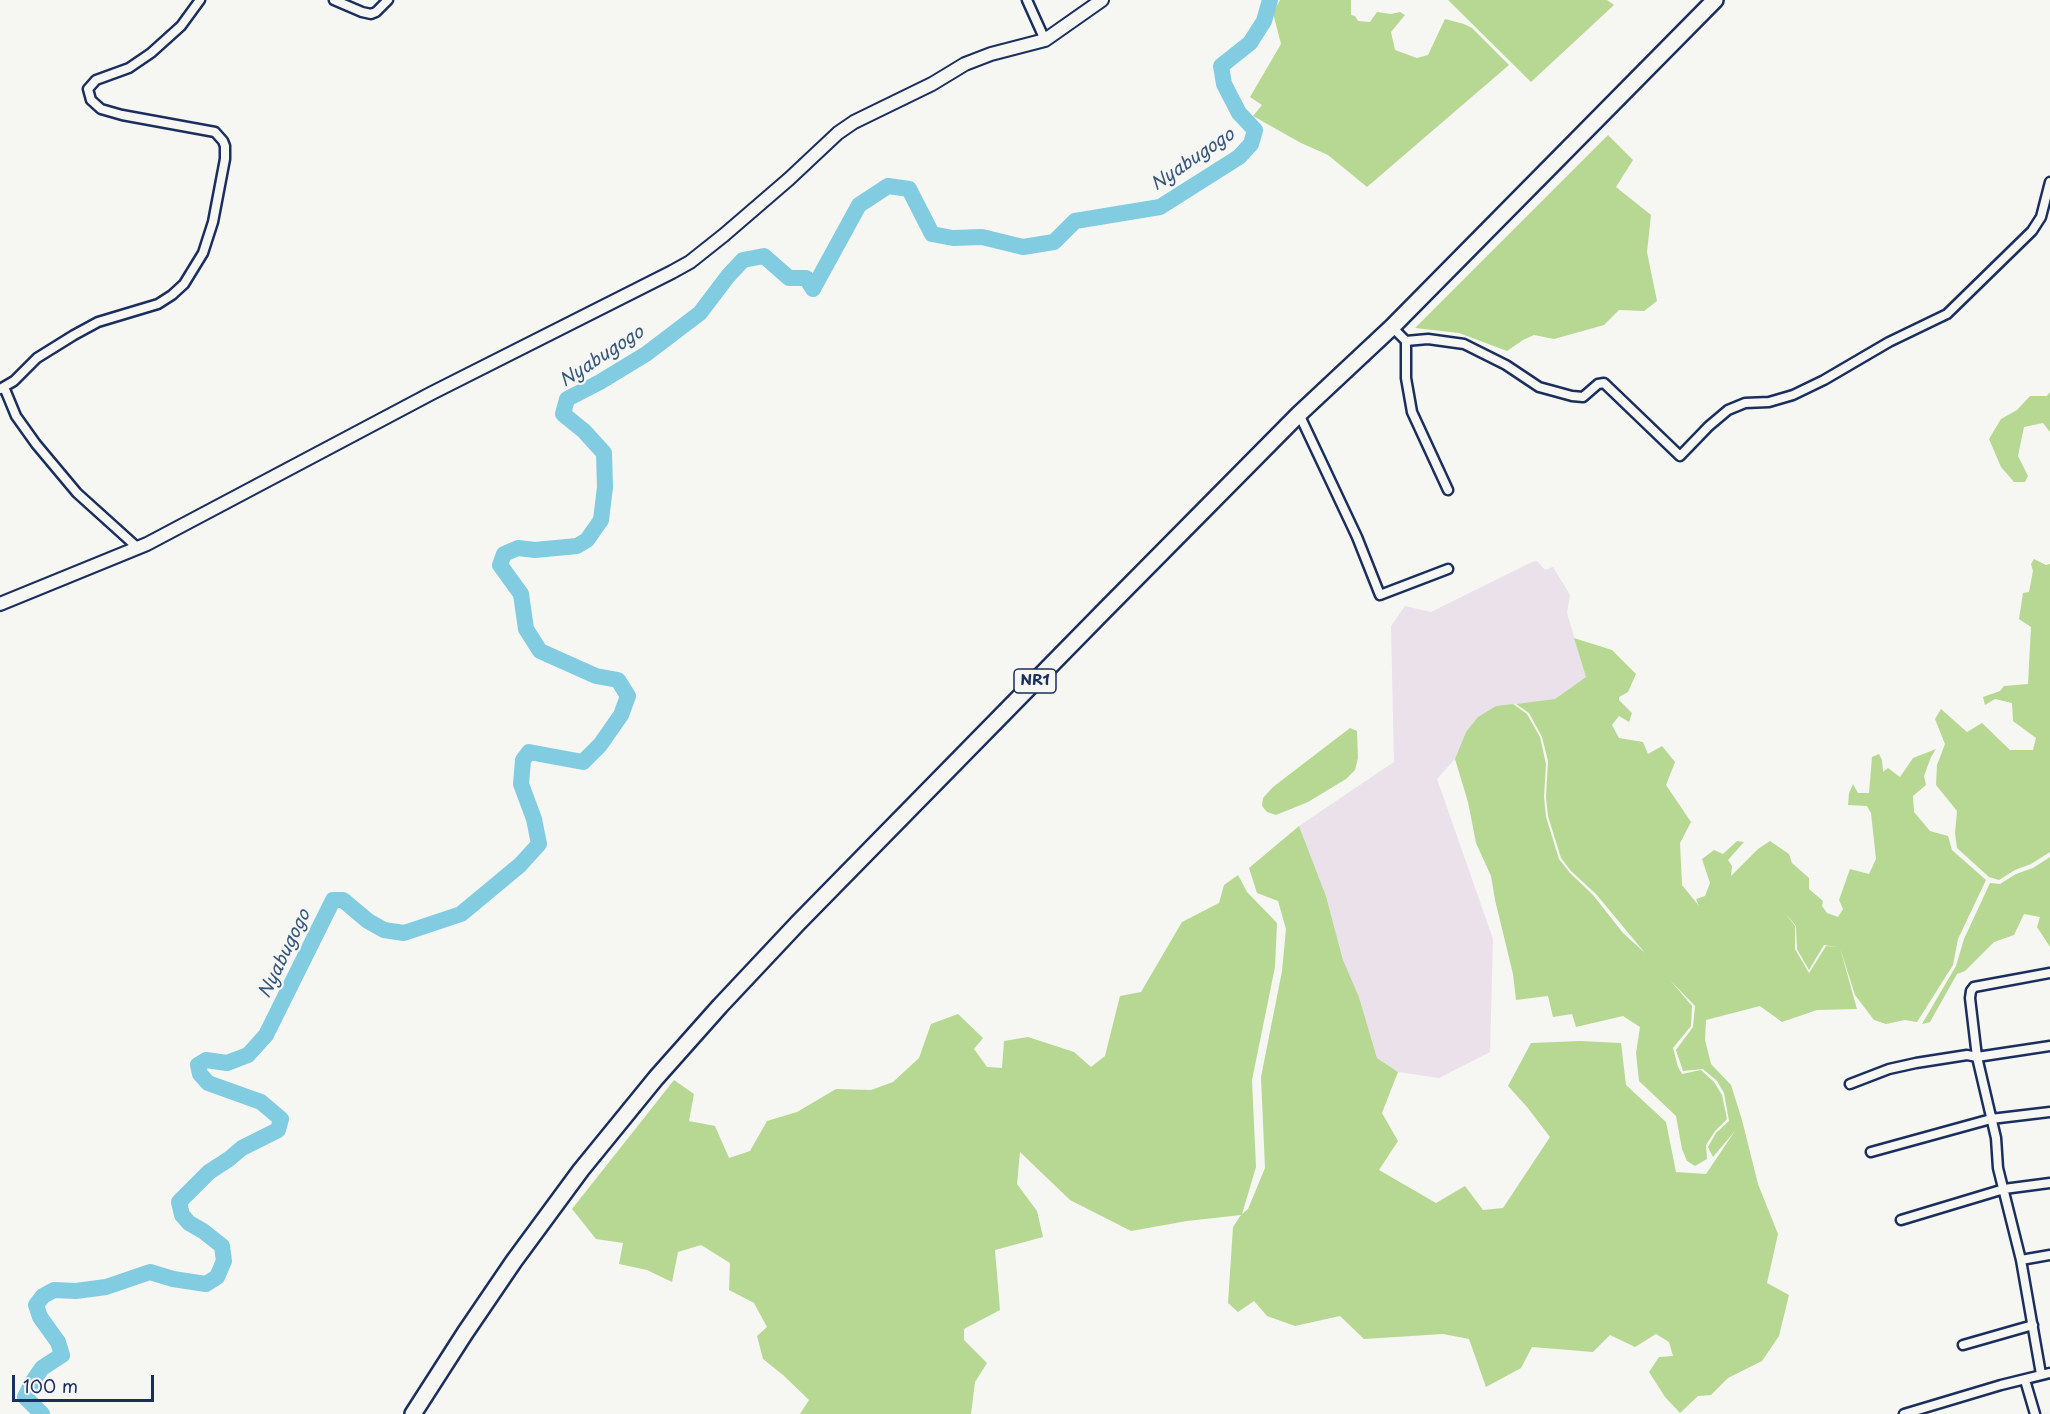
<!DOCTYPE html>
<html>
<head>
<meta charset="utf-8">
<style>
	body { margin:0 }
	#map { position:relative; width:2050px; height:1414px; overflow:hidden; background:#f6f6f2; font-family:"Playpen Sans",sans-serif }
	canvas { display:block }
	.scale { position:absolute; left:12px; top:1375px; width:142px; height:27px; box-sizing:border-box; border:3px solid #1b2f5e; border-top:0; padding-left:8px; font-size:18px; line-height:21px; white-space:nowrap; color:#1b2f5e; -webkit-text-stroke:4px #f6f6f2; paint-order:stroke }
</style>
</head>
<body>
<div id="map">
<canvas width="2050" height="1414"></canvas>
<div class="scale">100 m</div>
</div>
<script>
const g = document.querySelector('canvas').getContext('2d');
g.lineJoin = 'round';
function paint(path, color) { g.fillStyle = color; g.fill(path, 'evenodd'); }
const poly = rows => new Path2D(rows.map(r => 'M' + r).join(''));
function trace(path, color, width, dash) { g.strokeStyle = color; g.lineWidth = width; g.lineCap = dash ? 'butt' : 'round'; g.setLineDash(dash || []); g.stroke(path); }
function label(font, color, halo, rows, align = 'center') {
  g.font = font + ' "Playpen Sans",sans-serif'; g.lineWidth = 4.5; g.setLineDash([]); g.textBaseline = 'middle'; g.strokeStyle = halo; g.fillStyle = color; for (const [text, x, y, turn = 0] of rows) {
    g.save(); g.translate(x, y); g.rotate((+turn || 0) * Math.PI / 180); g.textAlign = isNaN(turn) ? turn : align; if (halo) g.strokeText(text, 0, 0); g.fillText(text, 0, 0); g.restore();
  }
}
paint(poly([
	[1537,561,1545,570,1553,567,1570,595,1567,613,1586,677,1555,699,1533,703,1512,704,1466,732,1455,759,1437,779,1493,939,1490,1052,1439,1078,1398,1072,1377,1058,1359,997,1343,960,1326,896,1299,826,1394,762,1391,626,1405,606,1431,612,1532,562]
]), '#eae1eb');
paint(poly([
	[1280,0,1351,0,1351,15,1355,16,1358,21,1370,22,1377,12,1391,14,1400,12,1405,15,1391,32,1395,50,1417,58,1428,55,1445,19,1464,24,1472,28,1509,65,1367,187,1328,155,1301,143,1253,116,1262,105,1250,97,1281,44,1273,13],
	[1448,0,1607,0,1614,5,1531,82],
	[1608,135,1633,160,1616,187,1651,215,1647,252,1657,301,1644,311,1619,310,1604,325,1554,339,1534,335,1523,340,1507,351,1459,333,1415,328],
	[2050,392,2050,432,2043,423,2024,427,2018,456,2028,476,2025,482,2014,482,2001,467,1989,439,2001,419,2017,410,2030,396,2047,396],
	[2034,559,2046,565,2050,564,2050,852,2031,864,2015,870,1999,880,1989,877,1957,848,1955,833,1957,811,1936,785,1937,765,1945,744,1935,719,1941,709,1967,732,1982,723,2010,750,2033,750,2036,738,2013,721,2012,703,1995,699,1985,705,1983,697,2000,691,2004,686,2028,684,2031,627,2019,619,2023,593,2029,592,2033,571,2031,564],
	[1574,638,1612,650,1636,674,1628,692,1619,697,1619,700,1632,713,1629,722,1619,716,1612,725,1619,738,1643,742,1648,754,1662,746,1675,762,1666,785,1691,822,1680,843,1682,885,1699,906,1696,899,1705,896,1710,883,1702,859,1714,850,1723,854,1737,841,1744,842,1728,860,1732,866,1731,876,1758,849,1770,841,1789,854,1792,863,1809,878,1809,889,1823,901,1822,906,1827,913,1838,917,1843,909,1839,900,1850,869,1869,874,1876,859,1871,813,1867,806,1848,805,1849,793,1853,784,1858,793,1869,793,1872,757,1879,754,1882,760,1883,772,1888,768,1900,777,1913,758,1936,749,1931,757,1924,776,1926,785,1913,796,1914,812,1930,831,1948,836,1952,850,1986,880,1958,939,1953,965,1917,1022,1905,1020,1886,1024,1874,1020,1855,995,1840,948,1857,1009,1817,1010,1782,1022,1760,1006,1706,1020,1705,1040,1711,1064,1731,1085,1742,1120,1758,1184,1778,1234,1767,1283,1789,1295,1779,1336,1762,1361,1728,1378,1711,1395,1698,1396,1680,1413,1665,1397,1649,1372,1659,1357,1673,1356,1669,1342,1656,1334,1635,1347,1610,1335,1593,1352,1532,1347,1521,1368,1486,1387,1469,1339,1443,1334,1364,1339,1340,1316,1295,1326,1267,1316,1254,1301,1238,1312,1228,1303,1233,1227,1241,1215,1187,1221,1131,1231,1070,1200,1020,1152,1017,1184,1037,1211,1043,1237,995,1250,1000,1310,964,1329,964,1340,987,1363,975,1382,971,1414,800,1414,809,1400,783,1375,763,1359,757,1336,767,1327,754,1303,729,1290,730,1263,701,1245,678,1252,672,1282,647,1270,619,1264,623,1243,596,1239,572,1209,674,1080,694,1094,689,1121,715,1126,729,1158,750,1151,767,1121,797,1112,836,1089,871,1090,893,1082,919,1058,931,1024,958,1014,983,1038,974,1049,987,1067,1002,1068,1004,1041,1028,1037,1074,1052,1091,1067,1105,1056,1120,996,1141,992,1182,922,1219,903,1224,885,1238,875,1247,892,1277,923,1275,967,1252,1080,1256,1167,1242,1214,1248,1209,1265,1168,1261,1077,1282,971,1286,929,1278,901,1257,893,1249,868,1299,826,1326,896,1343,960,1359,997,1377,1058,1398,1072,1382,1113,1398,1141,1379,1170,1436,1203,1465,1186,1483,1210,1503,1208,1550,1137,1527,1107,1508,1086,1531,1043,1580,1041,1621,1043,1626,1085,1666,1122,1676,1172,1706,1174,1735,1131,1713,1157,1708,1147,1716,1133,1729,1121,1724,1093,1717,1081,1703,1069,1683,1071,1676,1050,1693,1027,1695,1006,1670,980,1692,1006,1691,1026,1673,1048,1678,1067,1682,1074,1701,1070,1714,1082,1722,1095,1727,1119,1715,1131,1706,1145,1707,1159,1695,1166,1687,1161,1682,1149,1676,1116,1639,1081,1636,1053,1640,1027,1623,1016,1576,1027,1572,1014,1553,1017,1548,996,1516,1000,1513,974,1495,900,1491,876,1476,843,1468,802,1455,759,1466,732,1478,717,1496,706,1513,704,1527,714,1540,737,1546,764,1544,797,1546,817,1559,859,1570,873,1593,895,1623,933,1645,953,1596,894,1571,871,1561,858,1548,816,1546,797,1548,761,1542,737,1529,713,1516,704,1555,699,1586,677],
	[1785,913,1796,926,1797,949,1809,970,1824,945,1837,947,1826,946,1809,973,1795,949,1795,926],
	[1350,728,1357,731,1358,758,1355,770,1346,779,1308,802,1276,815,1267,812,1262,806,1263,798,1273,787],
	[2050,857,2050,947,2037,927,2040,917,2024,914,2014,935,1994,942,1965,971,1957,974,1930,1022,1922,1024,1956,966,1964,939,1990,883,2000,884,2016,874,2033,868]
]), '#b7d892');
trace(poly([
	[42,1414,25,1397,33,1381,42,1368,62,1355,58,1342,40,1317,36,1305,43,1296,54,1290,76,1291,106,1287,150,1272,173,1279,206,1284,217,1277,224,1261,222,1246,203,1231,189,1223,182,1215,179,1202,209,1172,229,1159,242,1148,278,1130,281,1119,261,1102,208,1083,200,1074,198,1065,206,1060,227,1063,248,1055,266,1035,333,900,343,900,368,921,384,930,404,933,461,914,520,865,539,844,534,819,521,784,523,760,529,752,583,762,600,745,621,715,628,696,618,680,596,676,540,651,526,629,521,594,500,565,504,554,518,548,535,550,577,546,587,540,601,520,605,487,604,453,584,431,563,414,567,399,600,382,646,354,700,313,728,276,743,260,764,256,789,278,806,278,813,289,859,205,888,186,909,189,932,234,953,238,982,237,1023,247,1054,242,1075,221,1160,207,1239,157,1251,144,1255,130,1239,113,1224,84,1221,66,1250,43,1264,21,1270,0]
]), '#81cce1', 16);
const street = poly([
	[334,0,362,12,371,14,376,12,388,0],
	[1027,0,1045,40],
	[1392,327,1406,341,1428,339,1464,344,1506,365,1539,387,1572,396,1583,397,1598,384,1604,383,1680,456,1709,426,1728,410,1745,403,1769,402,1793,395,1824,380,1889,342,1947,314,2032,231,2041,217,2050,182],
	[1406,341,1406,378,1412,412,1448,490],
	[4,387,16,416,36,444,77,493,138,548],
	[0,389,14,381,37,358,74,335,98,322,158,304,172,295,184,284,203,253,213,222,225,159,225,146,223,141,215,132,122,115,101,109,91,100,88,89,96,80,129,68,151,53,181,26,200,0],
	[1299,414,1357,537,1380,595,1448,569],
	[2050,973,1974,987,1971,991,1970,998,1977,1057,2050,1046],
	[1850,1084,1889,1069,1916,1063,1967,1055,1977,1057,1996,1138,1998,1168,2021,1260,2041,1374],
	[1871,1152,1991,1119,2050,1112],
	[1901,1220,2004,1189,2050,1183],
	[2021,1260,2050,1255],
	[1963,1345,2033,1325],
	[2025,1380,2035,1414],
	[1904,1414,2001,1385,2050,1373]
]);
const secondary = poly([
	[0,604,147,544,432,393,672,272,690,262,724,235,789,179,838,133,854,122,932,84,965,64,991,54,1045,40,1102,0]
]);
const highway = poly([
	[413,1414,465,1333,514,1261,581,1170,656,1078,720,1006,798,923,1105,610,1299,414,1392,327,1715,0]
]);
trace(street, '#1b2f5e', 13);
trace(secondary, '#1b2f5e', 16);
trace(highway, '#1b2f5e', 20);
trace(street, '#f6f6f2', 8);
trace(secondary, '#f6f6f2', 12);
trace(highway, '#f6f6f2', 15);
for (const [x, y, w] of [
	[1035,681,42]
]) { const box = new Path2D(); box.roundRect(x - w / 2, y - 12, w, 24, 4.5); g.fillStyle = '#f6f6f2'; g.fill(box); trace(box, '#1b2f5e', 1.5); }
label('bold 15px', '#1b2f5e', null, [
	["NR1",1035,681]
]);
label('italic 18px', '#34567f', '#f6f6f2', [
	["Nyabugogo",1193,160,-34],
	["Nyabugogo",602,357,-33],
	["Nyabugogo",285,954,-64]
]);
</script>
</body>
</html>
